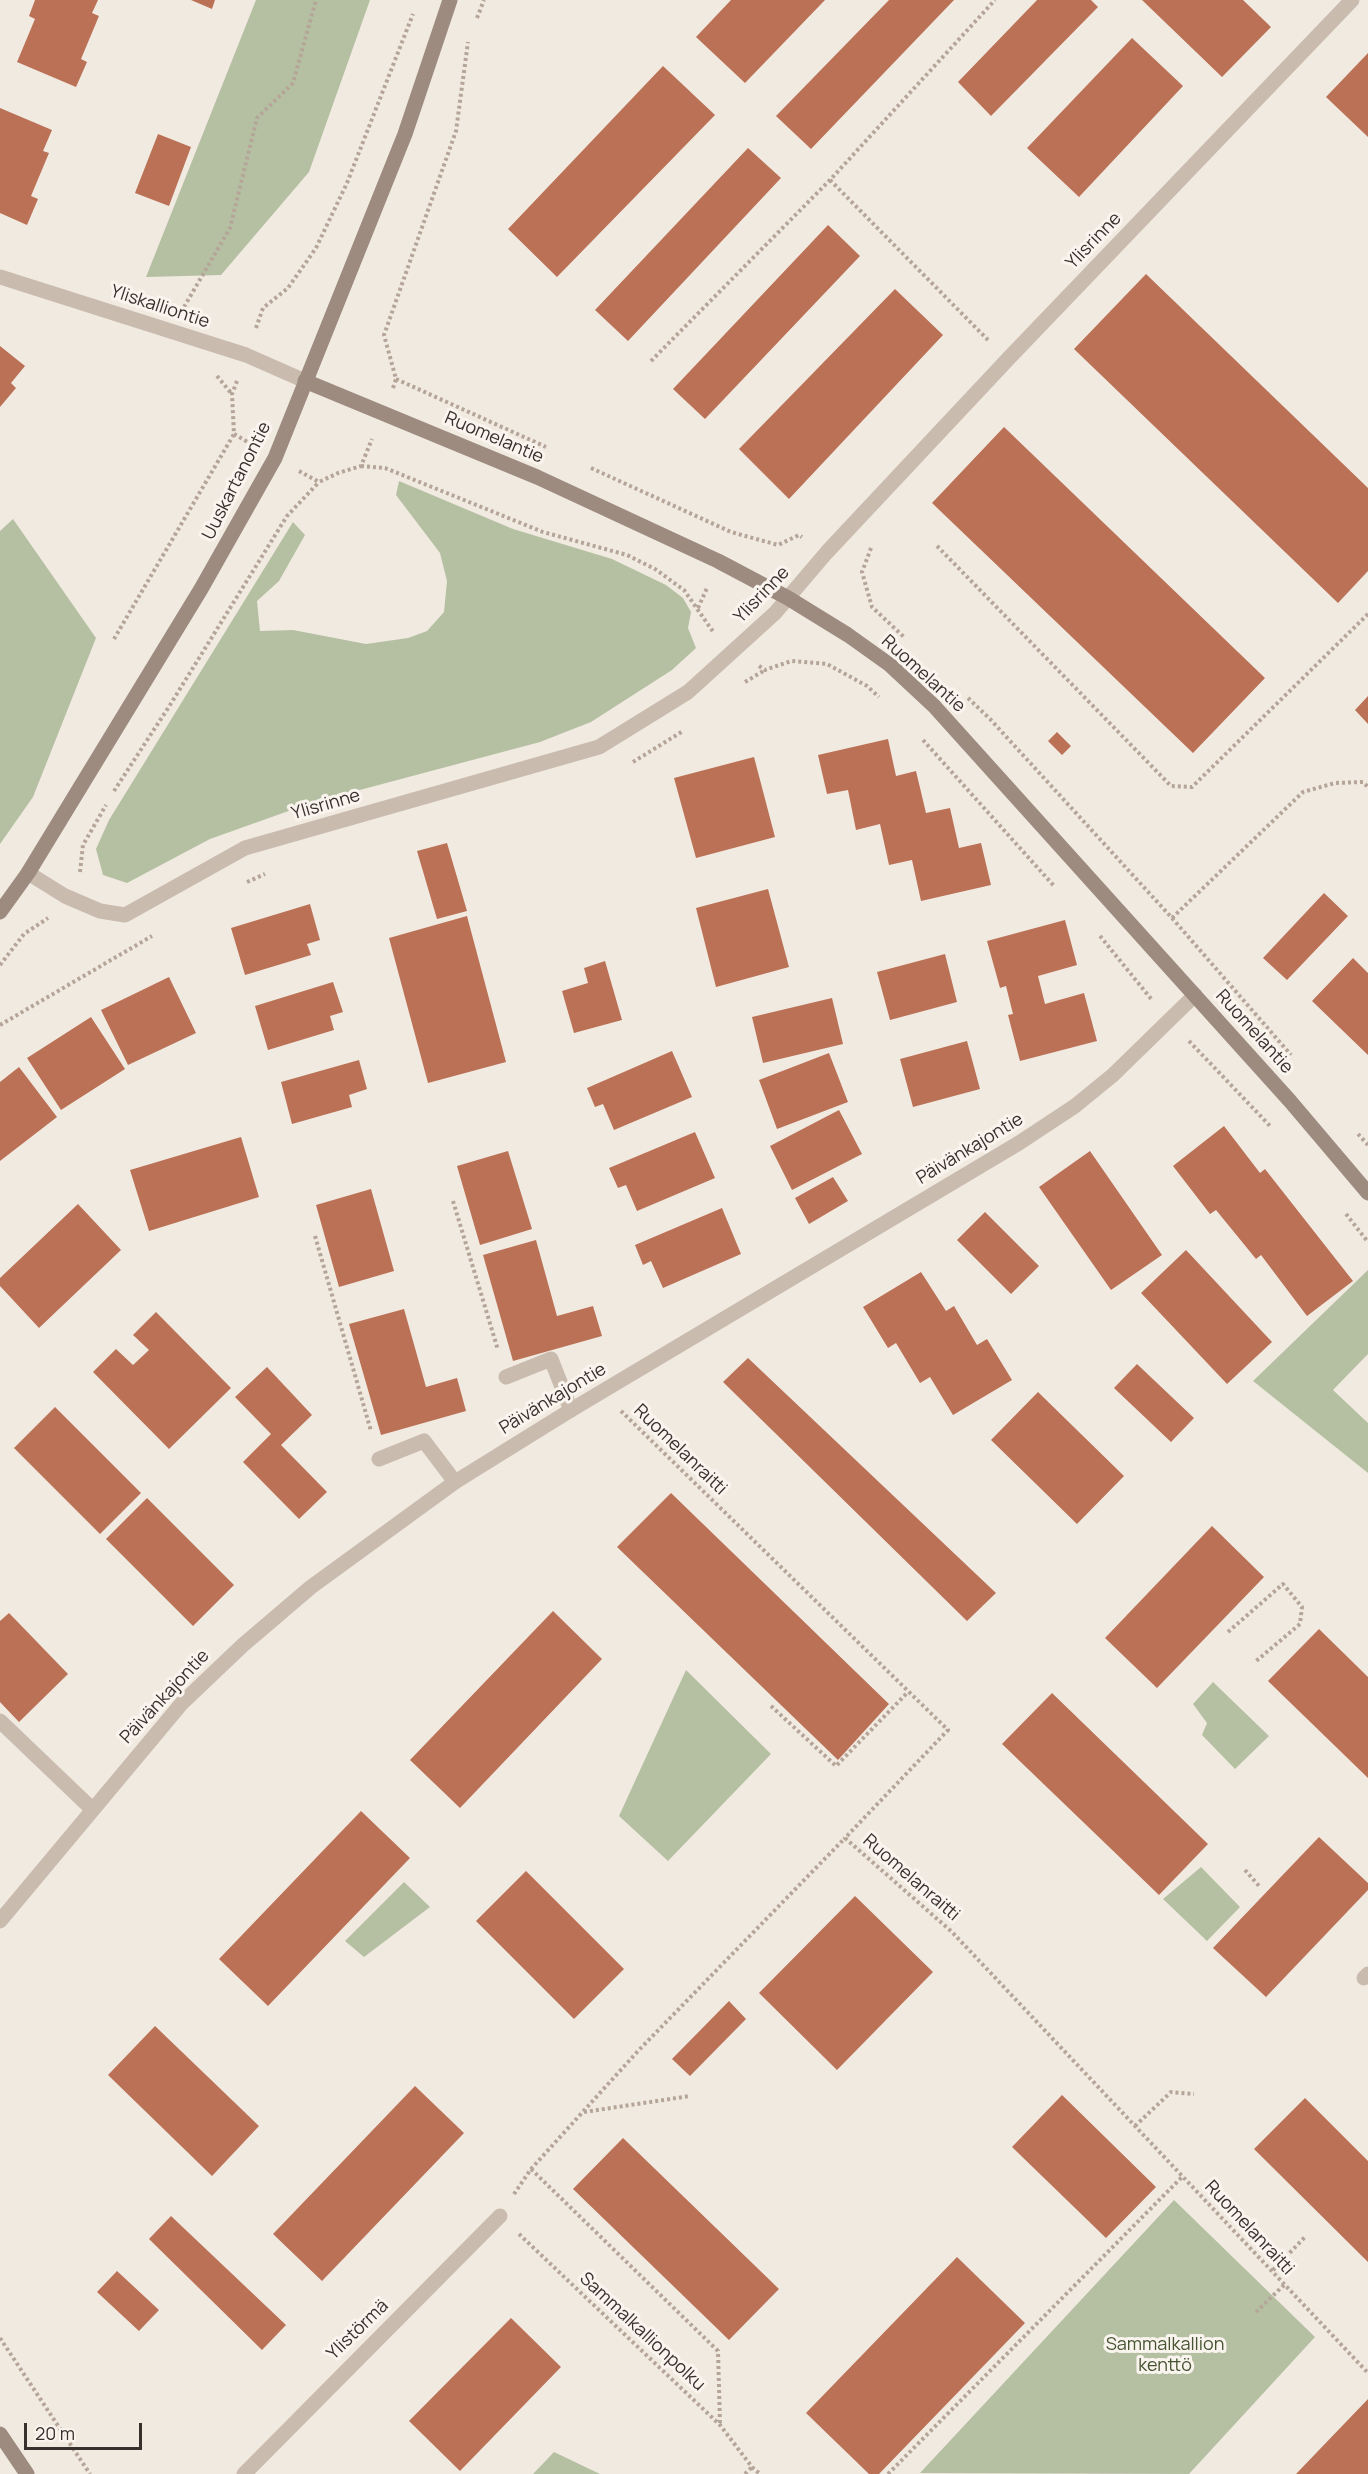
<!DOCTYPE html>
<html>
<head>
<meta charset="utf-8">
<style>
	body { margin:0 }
	#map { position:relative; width:1368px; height:2474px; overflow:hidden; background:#f1eae1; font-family:Manrope,sans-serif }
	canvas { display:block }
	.scale { position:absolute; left:24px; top:2423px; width:118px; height:27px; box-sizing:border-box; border:3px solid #38302c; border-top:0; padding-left:8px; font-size:18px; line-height:21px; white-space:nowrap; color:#38302c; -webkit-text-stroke:4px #f9f4ee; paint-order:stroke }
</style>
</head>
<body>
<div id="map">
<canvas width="1368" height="2474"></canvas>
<div class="scale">20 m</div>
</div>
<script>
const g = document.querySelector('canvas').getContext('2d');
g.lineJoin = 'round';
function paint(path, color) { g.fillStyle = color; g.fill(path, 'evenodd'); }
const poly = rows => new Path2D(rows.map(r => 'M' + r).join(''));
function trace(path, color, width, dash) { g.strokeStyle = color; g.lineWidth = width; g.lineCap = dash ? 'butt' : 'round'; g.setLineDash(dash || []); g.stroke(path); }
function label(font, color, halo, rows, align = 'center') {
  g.font = font + ' Manrope,sans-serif'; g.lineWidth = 6; g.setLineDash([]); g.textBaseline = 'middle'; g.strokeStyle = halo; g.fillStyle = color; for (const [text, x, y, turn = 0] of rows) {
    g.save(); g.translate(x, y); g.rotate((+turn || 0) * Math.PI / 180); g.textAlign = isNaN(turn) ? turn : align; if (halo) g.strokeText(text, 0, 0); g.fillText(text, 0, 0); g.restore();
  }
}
paint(poly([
	[256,0,370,0,309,172,221,275,146,277],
	[399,481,513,529,612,559,666,585,683,598,691,612,688,628,696,648,672,670,591,722,540,742,311,803,210,839,127,883,103,875,96,849,109,820,293,522,305,535,279,581,257,601,260,631,293,630,366,644,408,638,427,631,444,612,447,581,440,553,396,495],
	[13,519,96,638,33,797,0,844,0,531],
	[1368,1270,1368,1354,1333,1390,1368,1423,1368,1473,1253,1381],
	[686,1670,771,1754,668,1861,619,1816],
	[1213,1682,1269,1736,1235,1769,1202,1735,1207,1723,1193,1704],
	[1201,1867,1240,1907,1207,1941,1163,1899],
	[404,1882,430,1907,364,1957,345,1941],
	[1174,2200,1315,2337,1189,2474,920,2473],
	[554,2452,600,2474,533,2474]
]), '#b5c0a2');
paint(poly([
	[35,0,98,0,92,13,99,16,81,59,87,62,76,87,17,62,35,19,29,16],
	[191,0,215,0,212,9],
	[731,0,825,0,745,83,696,37],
	[889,0,954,0,811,149,776,116],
	[1037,0,1091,0,1098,7,991,116,958,82],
	[1142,0,1243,0,1271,27,1222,77],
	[1132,38,1183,86,1079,197,1027,148],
	[1368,53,1368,137,1326,97],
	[663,66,715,115,557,277,508,229],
	[0,108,52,130,43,151,49,153,31,196,38,199,27,225,0,213],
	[158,134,191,147,169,206,135,193],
	[748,148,781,178,628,341,595,310],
	[828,225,860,256,705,419,673,389],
	[1146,274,1368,488,1368,571,1338,603,1074,349],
	[895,289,943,335,789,499,739,449],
	[0,346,25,366,11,383,16,388,0,407],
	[1004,427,1265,678,1193,753,932,503],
	[1368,696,1368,724,1355,710],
	[1057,732,1071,746,1062,755,1048,741],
	[888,739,896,776,916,771,926,813,950,808,959,848,981,843,991,885,921,901,912,860,889,865,880,824,856,830,848,790,827,794,818,755],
	[754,757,775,837,696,858,674,778],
	[447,843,467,911,437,919,417,851],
	[768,889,789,967,716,987,696,908],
	[1324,893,1348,916,1287,980,1263,958],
	[310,904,320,940,307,944,311,955,245,975,231,928],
	[467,916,506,1062,428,1083,389,938],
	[1065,920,1077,965,1038,976,1045,1004,1084,993,1097,1041,1020,1061,1008,1015,1013,1014,1006,986,1000,988,987,941],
	[945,954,957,1002,890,1020,877,972],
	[1353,958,1368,973,1368,1055,1312,1001],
	[605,961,622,1020,574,1033,562,991,588,983,584,968],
	[169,977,196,1033,128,1065,101,1010],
	[333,982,343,1012,330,1016,334,1030,268,1050,255,1006],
	[832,998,843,1044,763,1063,752,1017],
	[91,1017,125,1069,61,1110,27,1058],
	[967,1041,980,1089,913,1107,900,1059],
	[672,1051,692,1097,614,1130,603,1104,595,1107,587,1088],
	[829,1053,848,1102,777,1129,759,1080],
	[359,1060,367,1089,349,1095,352,1107,292,1124,281,1082],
	[19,1067,57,1117,0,1161,0,1082],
	[839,1110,862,1154,792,1190,770,1146],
	[1224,1126,1260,1173,1265,1169,1353,1281,1307,1316,1261,1255,1256,1259,1216,1210,1210,1214,1173,1166],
	[695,1132,715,1178,637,1211,626,1185,618,1188,609,1168],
	[241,1137,259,1197,149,1231,130,1170],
	[508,1151,532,1229,480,1245,457,1166],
	[1090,1151,1162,1255,1111,1290,1039,1187],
	[833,1177,848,1201,809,1224,795,1198],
	[371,1189,394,1271,339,1287,316,1205],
	[78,1204,121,1250,39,1328,0,1286,0,1278],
	[722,1208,741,1254,663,1288,651,1261,643,1265,635,1245],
	[985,1212,1039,1266,1011,1294,957,1240],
	[536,1240,557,1316,593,1306,602,1336,513,1361,483,1255],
	[1186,1250,1272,1342,1227,1384,1141,1293],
	[921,1272,946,1311,954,1306,977,1345,987,1339,1012,1380,953,1415,930,1377,920,1383,896,1343,888,1348,863,1307],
	[404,1309,426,1387,457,1378,466,1411,381,1435,349,1324],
	[156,1312,231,1388,169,1449,93,1372,116,1349,133,1365,149,1350,133,1335],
	[748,1358,996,1593,967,1621,723,1382],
	[1137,1364,1194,1418,1171,1442,1114,1388],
	[267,1367,312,1415,281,1445,327,1492,299,1519,243,1462,271,1434,235,1397],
	[1038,1392,1124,1476,1077,1524,991,1440],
	[55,1407,141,1493,100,1534,14,1448],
	[671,1493,889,1704,838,1760,617,1547],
	[147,1498,234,1585,193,1626,106,1539],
	[1212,1526,1264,1577,1157,1688,1105,1638],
	[553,1611,602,1659,460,1808,410,1760],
	[9,1613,68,1674,19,1722,0,1702,0,1621],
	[1319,1629,1368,1677,1368,1778,1268,1681],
	[1052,1693,1208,1844,1159,1895,1002,1744],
	[361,1811,410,1858,268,2006,219,1959],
	[1319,1837,1368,1883,1368,1890,1266,1997,1213,1948],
	[526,1871,624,1969,574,2019,476,1921],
	[855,1896,933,1972,837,2070,759,1993],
	[729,2001,746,2019,690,2076,672,2059],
	[155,2026,259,2126,212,2176,108,2075],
	[415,2086,464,2133,322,2281,273,2234],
	[1062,2095,1156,2187,1106,2238,1012,2147],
	[1305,2098,1368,2161,1368,2262,1254,2149],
	[623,2138,779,2289,729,2340,573,2189],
	[171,2216,286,2325,262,2350,149,2239],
	[957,2257,1025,2323,879,2474,869,2474,806,2413],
	[117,2271,159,2310,139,2331,97,2292],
	[511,2318,561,2367,460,2471,409,2421],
	[1368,2399,1368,2474,1296,2474]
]), '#bb7156');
trace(poly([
	[477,18,484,0],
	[830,180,988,340],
	[184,307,230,228,257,118,293,83,316,0],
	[256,328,263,308,288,288,316,248,347,183,413,14],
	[651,361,830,180,995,0],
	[217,376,231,393],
	[396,379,546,447],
	[237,381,232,394,234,434,251,444],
	[393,388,396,379,384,335,456,131,468,42],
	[361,466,385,468,543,532,627,555,655,569,684,590,714,633],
	[591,468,731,532,778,545,799,535,802,537],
	[299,471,319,482,338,473,361,466,372,439],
	[937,546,1171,786,1192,787,1368,614],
	[871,548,862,572,872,607,904,637],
	[698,608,707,588],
	[114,639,234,434],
	[759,666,765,670,791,661,827,664,867,686,879,697],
	[745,682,765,670],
	[968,698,990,719,1172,918,1291,1055],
	[923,740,1054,886],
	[633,762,683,731],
	[114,791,170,705,287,516,319,482],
	[80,872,83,845,106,805],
	[247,882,265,874],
	[1172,918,1303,792,1335,783,1363,782,1368,787],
	[1100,936,1152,1000],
	[0,965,24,934,48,918],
	[0,1025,152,936],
	[1189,1041,1271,1127],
	[1358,1134,1368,1145],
	[453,1201,498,1350],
	[1346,1214,1368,1242],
	[315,1236,371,1431],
	[621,1411,948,1730,845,1838,952,1932,1368,2373],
	[1228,1632,1283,1584,1302,1607,1300,1624,1255,1662],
	[771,1706,836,1766,908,1692],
	[1245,1870,1259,1886],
	[584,2112,690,2096],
	[1135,2126,1171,2092,1194,2094],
	[531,2169,718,2351,720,2424],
	[514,2194,531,2169,638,2051,845,1838],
	[519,2234,720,2425,752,2467,760,2474],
	[1273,2270,1306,2236],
	[1256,2312,1284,2285],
	[0,2338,90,2474],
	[745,2474,752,2467],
	[888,2474,1182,2177]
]), '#b5a598', 4, [3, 3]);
trace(poly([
	[506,1377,551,1359,571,1410],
	[379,1459,424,1441,455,1482],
	[0,1721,92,1809]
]), '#c9bbae', 15);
trace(poly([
	[0,277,246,355,305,381],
	[28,873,65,896,100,911,125,915,245,848,599,747,688,692,775,613,827,552,1008,359,1352,0],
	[0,1921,182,1703,243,1645,311,1587,455,1482,571,1410,1019,1143,1075,1106,1113,1075,1195,995],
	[1364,1978,1368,1974],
	[244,2474,500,2216]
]), '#c9bbae', 15);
trace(poly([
	[305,381,537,477,718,561,788,598,848,635,890,665,934,706,1290,1101,1368,1193],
	[0,912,28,873,201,589,275,458,405,134,450,0],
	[0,2434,27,2474]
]), '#9d8b7f', 15);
label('18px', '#38302c', '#f9f4ee', [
	["Ylisrinne",1094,241,-46],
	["Yliskalliontie",160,307,18],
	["Ruomelantie",494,438,23],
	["Uuskartanontie",237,481,-63],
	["Ylisrinne",762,595,-46],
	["Ruomelantie",923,674,42],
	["Ylisrinne",326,805,-16],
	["Ruomelantie",1254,1032,48],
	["Päivänkajontie",970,1149,-31],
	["Päivänkajontie",553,1399,-31],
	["Ruomelanraitti",680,1450,44],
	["Päivänkajontie",165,1697,-47],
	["Ruomelanraitti",911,1878,41],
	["Ruomelanraitti",1249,2228,47],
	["Ylistörmä",358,2330,-44],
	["Sammalkallionpolku",642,2332,43]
]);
label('18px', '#475432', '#f9f4ee', [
	["Sammalkallion",1165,2345],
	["kenttö",1165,2366]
]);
</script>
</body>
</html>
